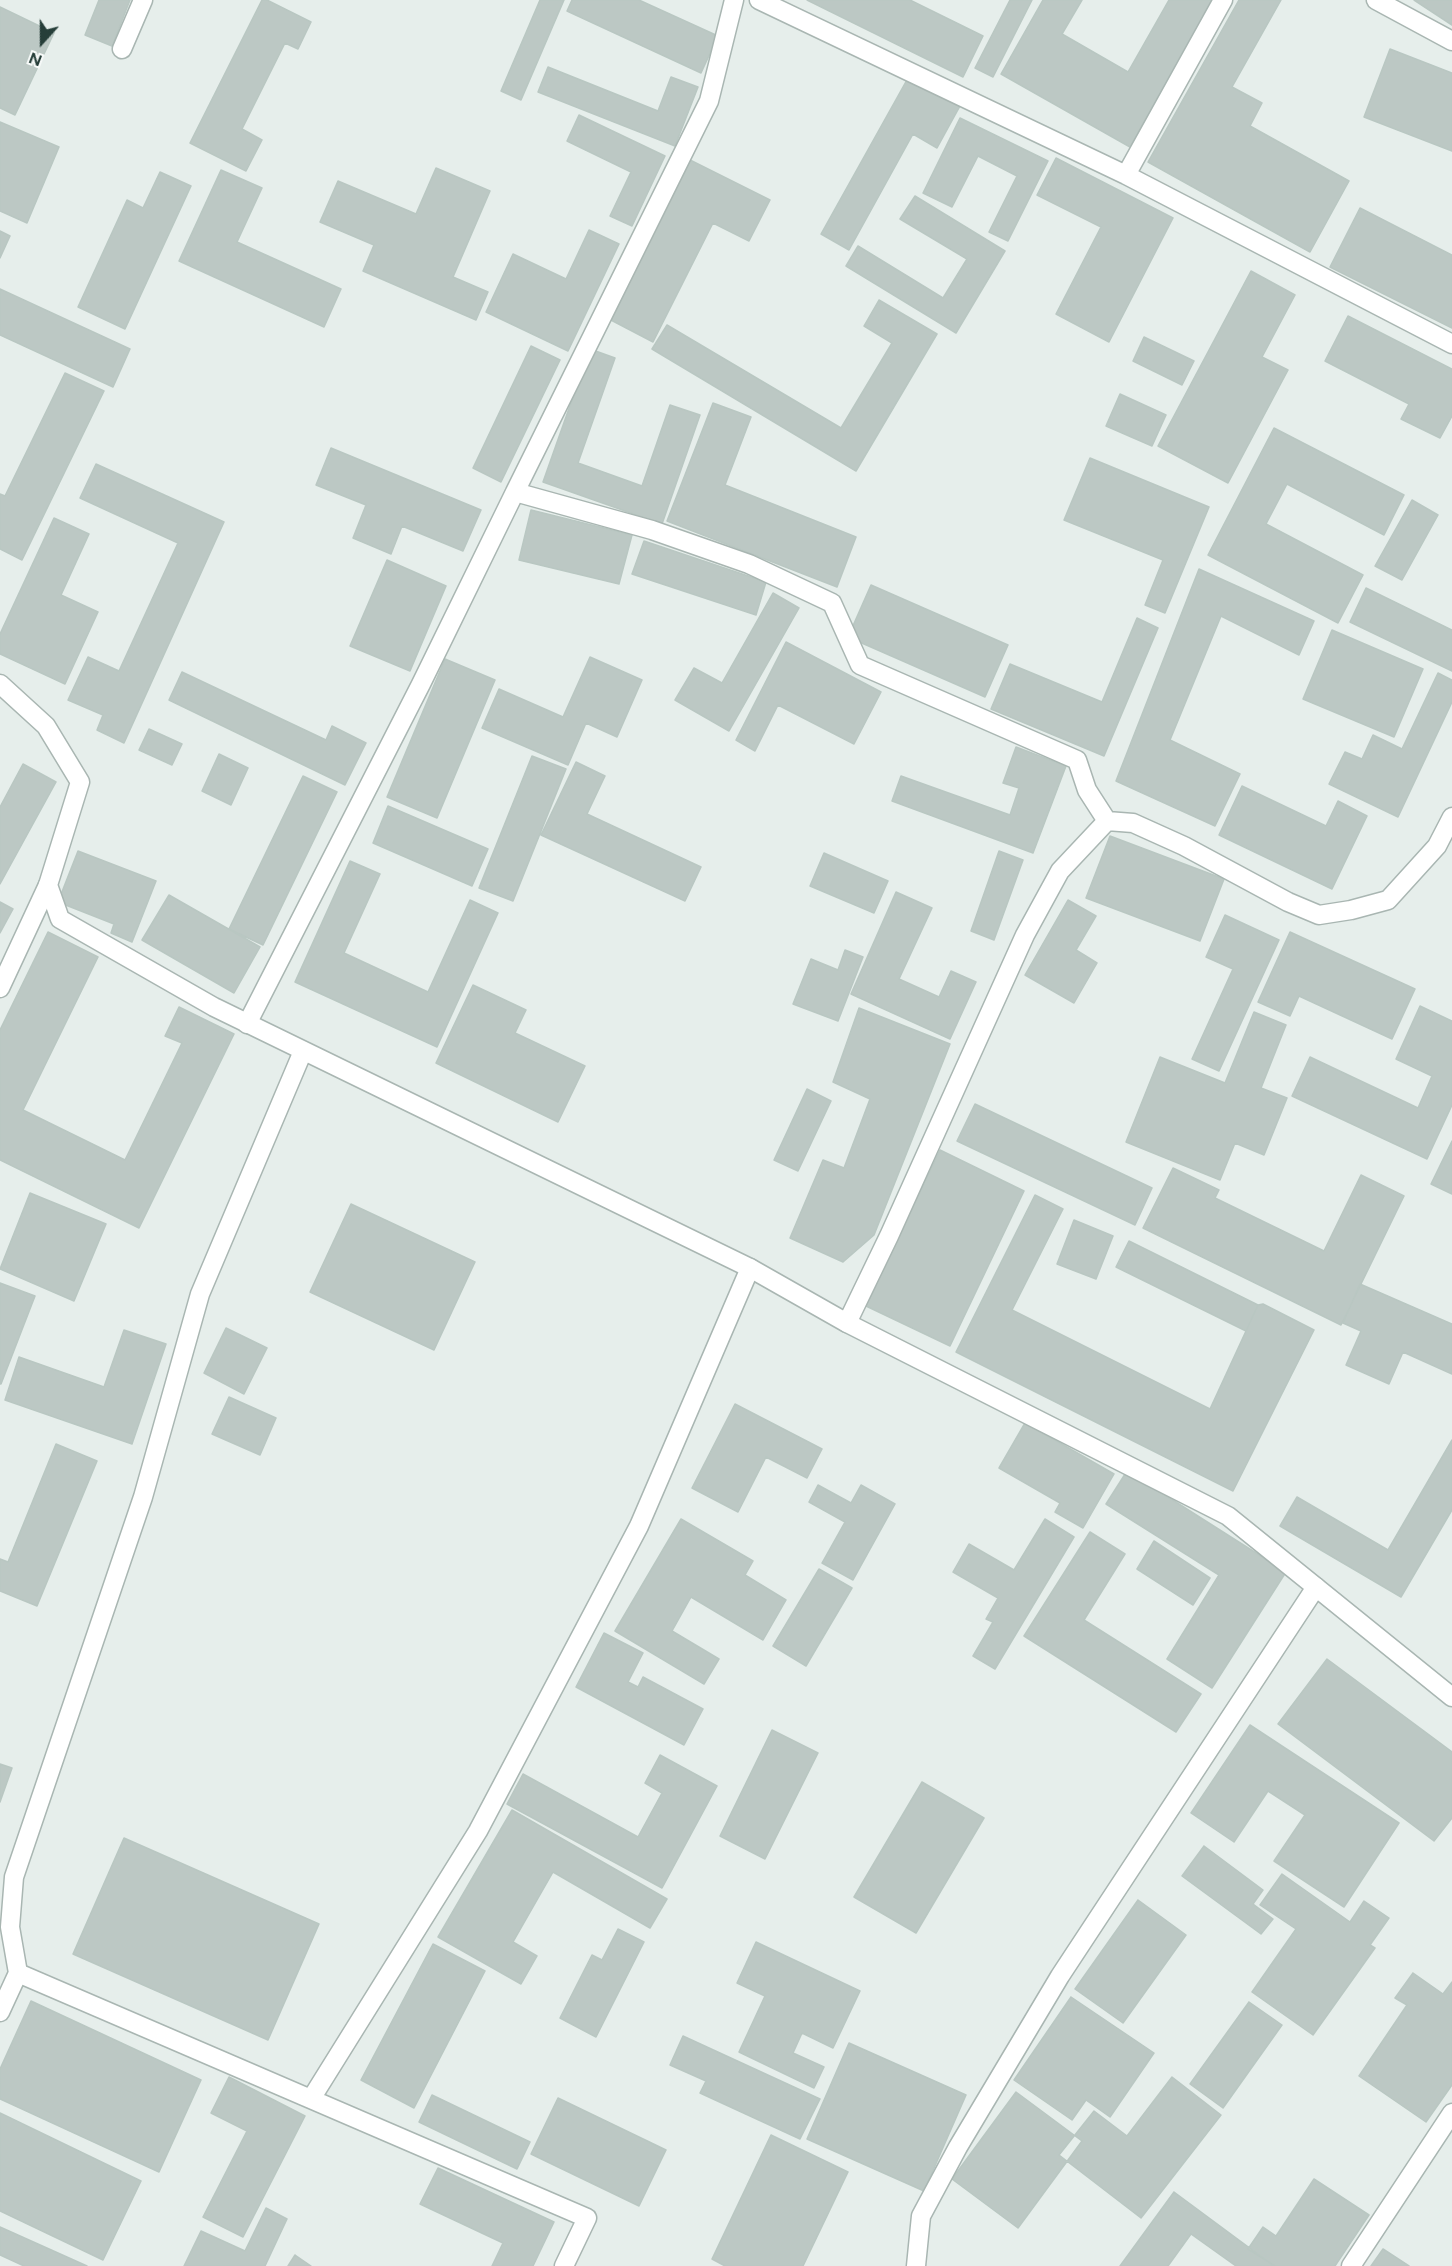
<!DOCTYPE html>
<html>
<head>
<meta charset="utf-8">
<style>
	body { margin:0 }
	#map { position:relative; width:1452px; height:2266px; overflow:hidden; background:#e6eeeb; font-family:Figtree,sans-serif }
	canvas { display:block }
	.north { position:absolute; left:12px; top:12px; width:60px; height:60px; -webkit-text-stroke:4px #f7faf9; paint-order:stroke; rotate:201deg; font-size:16px; font-weight:700; line-height:24px; text-align:center; color:#263e39 }
	.north::after { content:''; display:block; margin:auto; width:21px; height:27px; background:#263e39; clip-path:polygon(50% 0,100% 100%,50% 72%,0 100%) }
</style>
</head>
<body>
<div id="map">
<canvas width="1452" height="2266"></canvas>
<div class="north">N</div>
</div>
<script>
const g = document.querySelector('canvas').getContext('2d');
g.lineJoin = 'round';
function paint(path, color) { g.fillStyle = color; g.fill(path, 'evenodd'); }
const poly = rows => new Path2D(rows.map(r => 'M' + r).join(''));
function trace(path, color, width, dash) { g.strokeStyle = color; g.lineWidth = width; g.lineCap = dash ? 'butt' : 'round'; g.setLineDash(dash || []); g.stroke(path); }
const building = poly([
	[99,0,130,0,112,46,85,35,99,0],
	[262,0,267,0,311,22,298,49,285,43,242,129,262,140,246,171,190,143,262,0],
	[540,0,564,0,521,100,501,91,540,0],
	[572,0,639,0,718,36,701,73,567,11,572,0],
	[807,0,910,0,983,36,963,77,807,0],
	[1010,0,1032,0,993,77,975,68,1010,0],
	[1043,0,1082,0,1062,34,1128,72,1169,0,1213,0,1130,147,1001,74,1043,0],
	[1239,0,1281,0,1232,87,1262,103,1250,126,1349,181,1310,252,1148,162,1239,0],
	[1414,0,1452,0,1452,25,1414,0],
	[0,7,54,33,15,115,0,108,0,7],
	[1390,49,1452,73,1452,151,1364,117,1390,49],
	[548,67,658,111,671,77,698,87,675,146,538,92,548,67],
	[908,78,960,106,937,148,913,134,849,250,821,234,908,78],
	[579,115,665,156,632,226,610,216,631,172,567,141,579,115],
	[960,118,1048,161,1008,241,989,232,1017,176,978,156,952,207,923,193,960,118],
	[0,122,59,147,27,223,0,211,0,122],
	[1056,158,1173,218,1109,342,1056,314,1101,227,1037,195,1056,158],
	[690,160,770,200,749,241,713,223,653,342,609,319,690,160],
	[436,168,490,191,453,277,488,292,476,320,363,271,374,245,320,222,338,181,416,214,436,168],
	[221,170,262,188,237,242,341,289,324,327,179,261,221,170],
	[160,172,191,186,125,329,78,307,127,200,143,208,160,172],
	[915,196,1005,251,956,333,846,266,858,246,943,298,967,259,900,219,915,196],
	[1360,208,1452,255,1452,328,1330,267,1360,208],
	[589,230,619,244,568,351,486,312,513,254,566,279,589,230],
	[0,231,10,236,0,258,0,231],
	[1251,271,1295,295,1262,357,1288,370,1228,483,1158,446,1251,271],
	[0,289,130,349,113,387,0,335,0,289],
	[879,300,937,334,856,471,652,349,667,325,841,428,892,343,864,326,879,300],
	[1348,316,1452,369,1452,416,1440,438,1401,419,1409,404,1325,361,1348,316],
	[1144,337,1194,361,1182,385,1133,361,1144,337],
	[531,346,560,360,501,482,473,468,531,346],
	[590,349,615,358,578,463,642,486,670,405,700,415,662,524,543,482,590,349],
	[65,373,104,391,22,560,0,549,0,494,5,496,65,373],
	[1120,394,1166,415,1152,446,1106,426,1120,394],
	[713,403,751,417,725,485,856,537,837,587,667,521,713,403],
	[1274,428,1404,495,1384,535,1287,484,1266,524,1363,575,1338,623,1208,555,1274,428],
	[331,448,481,510,463,551,402,526,391,554,353,538,366,505,316,485,331,448],
	[1090,458,1209,507,1165,613,1145,605,1163,560,1064,520,1090,458],
	[96,464,224,522,124,743,97,730,103,715,68,700,88,657,119,671,178,543,80,498,96,464],
	[1412,500,1438,515,1402,580,1375,566,1412,500],
	[531,510,632,535,619,584,519,560,531,510],
	[54,518,89,534,61,595,98,612,65,684,0,654,0,634,54,518],
	[644,541,766,582,756,615,632,574,644,541],
	[387,560,446,586,410,671,350,646,387,560],
	[1199,569,1314,621,1299,655,1221,616,1170,740,1240,774,1215,826,1116,781,1199,569],
	[871,585,1008,645,985,697,848,637,871,585],
	[1366,588,1452,630,1452,671,1350,622,1366,588],
	[773,593,799,608,729,731,675,700,694,668,722,683,773,593],
	[1137,618,1158,628,1104,756,991,709,1010,664,1102,702,1137,618],
	[1332,630,1423,669,1394,737,1303,699,1332,630],
	[786,642,881,692,854,744,778,705,755,751,736,740,786,642],
	[590,657,642,680,617,737,586,723,568,765,482,728,499,689,563,717,590,657],
	[445,659,495,680,437,818,387,797,445,659],
	[182,672,326,740,332,726,366,743,345,785,169,700,182,672],
	[1438,673,1452,680,1452,702,1398,817,1329,784,1345,752,1362,759,1373,735,1402,749,1438,673],
	[149,729,182,744,172,765,139,750,149,729],
	[1016,747,1066,766,1033,853,892,801,901,776,1010,815,1019,788,1003,783,1016,747],
	[219,754,248,768,231,805,202,791,219,754],
	[532,756,566,769,513,901,479,888,532,756],
	[576,762,605,776,587,814,701,867,685,901,541,835,576,762],
	[23,764,56,782,0,884,0,807,23,764],
	[303,776,337,792,263,945,229,929,303,776],
	[1242,786,1326,826,1338,801,1367,816,1332,889,1219,835,1242,786],
	[388,806,488,849,472,886,373,843,388,806],
	[1110,836,1224,879,1200,941,1086,898,1110,836],
	[78,851,156,881,132,942,111,933,114,924,58,902,78,851],
	[999,851,1023,860,994,940,971,931,999,851],
	[824,853,888,881,874,913,810,886,824,853],
	[350,861,380,874,344,953,428,992,470,900,498,913,437,1047,295,982,350,861],
	[896,892,932,908,899,979,939,997,951,971,976,982,950,1039,851,994,896,892],
	[169,895,260,947,234,993,142,940,169,895],
	[1068,900,1096,916,1076,950,1097,963,1074,1003,1025,975,1068,900],
	[0,902,13,909,0,933,0,902],
	[1225,915,1279,940,1219,1071,1192,1059,1233,969,1206,957,1225,915],
	[48,932,98,957,23,1110,125,1160,182,1043,165,1036,179,1007,234,1034,139,1228,0,1160,0,1030,48,932],
	[1290,932,1415,989,1392,1039,1299,996,1290,1016,1258,1002,1290,932],
	[845,950,863,957,838,1021,793,1004,811,959,838,970,845,950],
	[473,985,526,1010,515,1033,585,1066,558,1122,436,1063,473,985],
	[1420,1006,1452,1021,1452,1105,1427,1159,1292,1096,1310,1057,1418,1108,1432,1076,1396,1059,1420,1006],
	[859,1008,950,1044,874,1235,843,1262,790,1238,823,1160,844,1168,870,1099,833,1082,859,1008],
	[1254,1012,1286,1025,1261,1088,1287,1098,1264,1155,1235,1143,1220,1180,1126,1142,1160,1057,1225,1083,1254,1012],
	[807,1089,831,1101,798,1171,774,1160,807,1089],
	[975,1104,1152,1188,1135,1225,957,1141,975,1104],
	[1452,1141,1452,1194,1431,1184,1452,1141],
	[940,1150,1024,1191,950,1346,866,1306,940,1150],
	[1173,1168,1219,1190,1215,1198,1324,1251,1361,1175,1404,1196,1341,1325,1143,1228,1173,1168],
	[30,1193,106,1224,74,1301,0,1269,30,1193],
	[1035,1195,1063,1209,1012,1310,1210,1409,1258,1305,1263,1304,1314,1330,1233,1491,956,1352,1035,1195],
	[351,1204,475,1262,434,1350,310,1292,351,1204],
	[1074,1220,1113,1236,1096,1279,1057,1264,1074,1220],
	[1129,1241,1258,1305,1246,1331,1116,1267,1129,1241],
	[0,1283,35,1296,1,1384,0,1384,0,1283],
	[1360,1284,1452,1324,1452,1374,1403,1352,1389,1384,1346,1365,1361,1331,1343,1323,1360,1284],
	[226,1328,267,1348,244,1394,204,1373,226,1328],
	[124,1330,166,1344,132,1444,5,1400,19,1357,104,1387,124,1330],
	[229,1397,276,1418,260,1455,212,1434,229,1397],
	[735,1404,822,1449,807,1478,766,1457,738,1512,692,1488,735,1404],
	[1025,1423,1114,1474,1083,1528,1055,1512,1060,1503,999,1468,1025,1423],
	[1452,1440,1452,1510,1401,1597,1280,1526,1297,1497,1388,1550,1452,1440],
	[56,1444,97,1461,37,1606,0,1591,0,1559,8,1562,56,1444],
	[1127,1471,1286,1572,1212,1688,1167,1659,1219,1575,1106,1504,1127,1471],
	[818,1485,851,1503,861,1485,895,1504,853,1580,822,1563,845,1522,809,1502,818,1485],
	[681,1519,753,1561,745,1575,786,1600,763,1640,691,1597,672,1631,719,1659,704,1684,615,1631,681,1519],
	[1045,1519,1074,1537,995,1669,973,1656,993,1622,986,1619,998,1598,953,1572,969,1544,1014,1570,1045,1519],
	[1090,1532,1125,1554,1084,1620,1201,1694,1176,1732,1024,1636,1090,1532],
	[1154,1541,1210,1578,1193,1605,1137,1569,1154,1541],
	[819,1569,852,1588,806,1666,773,1646,819,1569],
	[604,1633,643,1653,628,1682,638,1687,643,1677,703,1709,684,1745,576,1687,604,1633],
	[1327,1659,1452,1752,1452,1818,1434,1841,1278,1724,1327,1659],
	[1250,1725,1399,1823,1344,1907,1274,1861,1305,1815,1268,1791,1234,1842,1191,1813,1250,1725],
	[772,1730,818,1753,765,1859,720,1836,772,1730],
	[660,1755,717,1786,662,1888,507,1804,523,1774,638,1837,662,1793,645,1783,660,1755],
	[0,1764,12,1768,0,1802,0,1764],
	[922,1782,984,1818,916,1933,854,1897,922,1782],
	[512,1810,667,1899,650,1928,553,1872,513,1942,537,1956,521,1984,438,1937,512,1810],
	[124,1838,319,1924,268,2040,73,1954,124,1838],
	[1204,1846,1263,1890,1253,1904,1273,1919,1261,1934,1182,1876,1204,1846],
	[1282,1874,1350,1922,1364,1901,1389,1918,1370,1945,1375,1948,1313,2035,1252,1992,1296,1929,1260,1905,1282,1874],
	[1138,1900,1186,1935,1123,2023,1075,1989,1138,1900],
	[618,1929,644,1942,596,2037,560,2018,592,1955,602,1960,618,1929],
	[756,1942,860,1991,833,2048,802,2033,793,2053,824,2067,814,2088,739,2052,765,1996,737,1983,756,1942],
	[433,1944,485,1971,414,2108,361,2080,433,1944],
	[1413,1973,1443,1994,1452,1982,1452,2085,1426,2122,1359,2076,1407,2005,1395,1998,1413,1973],
	[1071,1997,1154,2053,1110,2117,1086,2100,1072,2120,1014,2080,1071,1997],
	[31,2001,201,2080,159,2172,0,2099,0,2069,31,2001],
	[1249,2002,1282,2025,1223,2108,1190,2084,1249,2002],
	[683,2036,820,2099,800,2139,700,2093,706,2081,670,2065,683,2036],
	[849,2043,966,2095,924,2191,807,2139,849,2043],
	[229,2077,305,2116,243,2237,203,2217,247,2131,211,2113,229,2077],
	[1172,2077,1221,2115,1141,2218,1059,2155,1094,2111,1127,2136,1172,2077],
	[1016,2092,1082,2141,1018,2228,952,2179,1016,2092],
	[432,2095,530,2142,517,2169,419,2122,432,2095],
	[558,2098,666,2150,639,2206,531,2154,558,2098],
	[0,2113,141,2181,103,2260,0,2211,0,2113],
	[771,2135,848,2172,803,2266,725,2266,712,2259,771,2135],
	[438,2168,554,2222,533,2266,492,2266,503,2243,420,2204,438,2168],
	[1314,2179,1369,2215,1335,2266,1275,2266,1248,2249,1263,2227,1276,2236,1314,2179],
	[1174,2192,1274,2266,1236,2266,1191,2234,1168,2266,1120,2266,1174,2192],
	[266,2208,287,2219,265,2266,184,2266,201,2231,245,2251,266,2208],
	[0,2227,87,2266,24,2266,0,2255,0,2227],
	[1383,2249,1409,2266,1371,2266,1383,2249],
	[295,2255,311,2266,288,2266,295,2255]
]);
paint(building, '#bcc8c4');
trace(building, '#b9c7c2', 1.5);
const minor = poly([
	[759,0,1126,175,1452,344],
	[1376,0,1452,41],
	[122,49,143,0],
	[1126,175,1223,0],
	[515,492,709,101,734,0],
	[0,988,48,885],
	[247,1024,421,684,515,492,652,530,749,564,832,603,860,665,1077,760,1087,790,1107,821],
	[847,1323,889,1236,1025,935,1060,871,1107,821,1133,823,1184,846,1288,902,1319,915,1351,910,1388,900,1437,846,1452,817],
	[18,1973,10,1927,14,1877,143,1497,200,1294,303,1051],
	[0,2012,18,1973,587,2218,564,2266],
	[311,2099,478,1831,639,1526,750,1268],
	[916,2266,921,2216,958,2147,1060,1976,1316,1587],
	[1351,2266,1452,2113]
]);
const tertiary = poly([
	[0,684,46,726,80,782,48,885,60,919,214,1007,750,1268,847,1323,1228,1516,1452,1697]
]);
trace(minor, '#a9b6b2', 21);
trace(tertiary, '#a9b6b2', 21);
trace(minor, '#fff', 18);
trace(tertiary, '#fff', 18);
</script>
</body>
</html>
